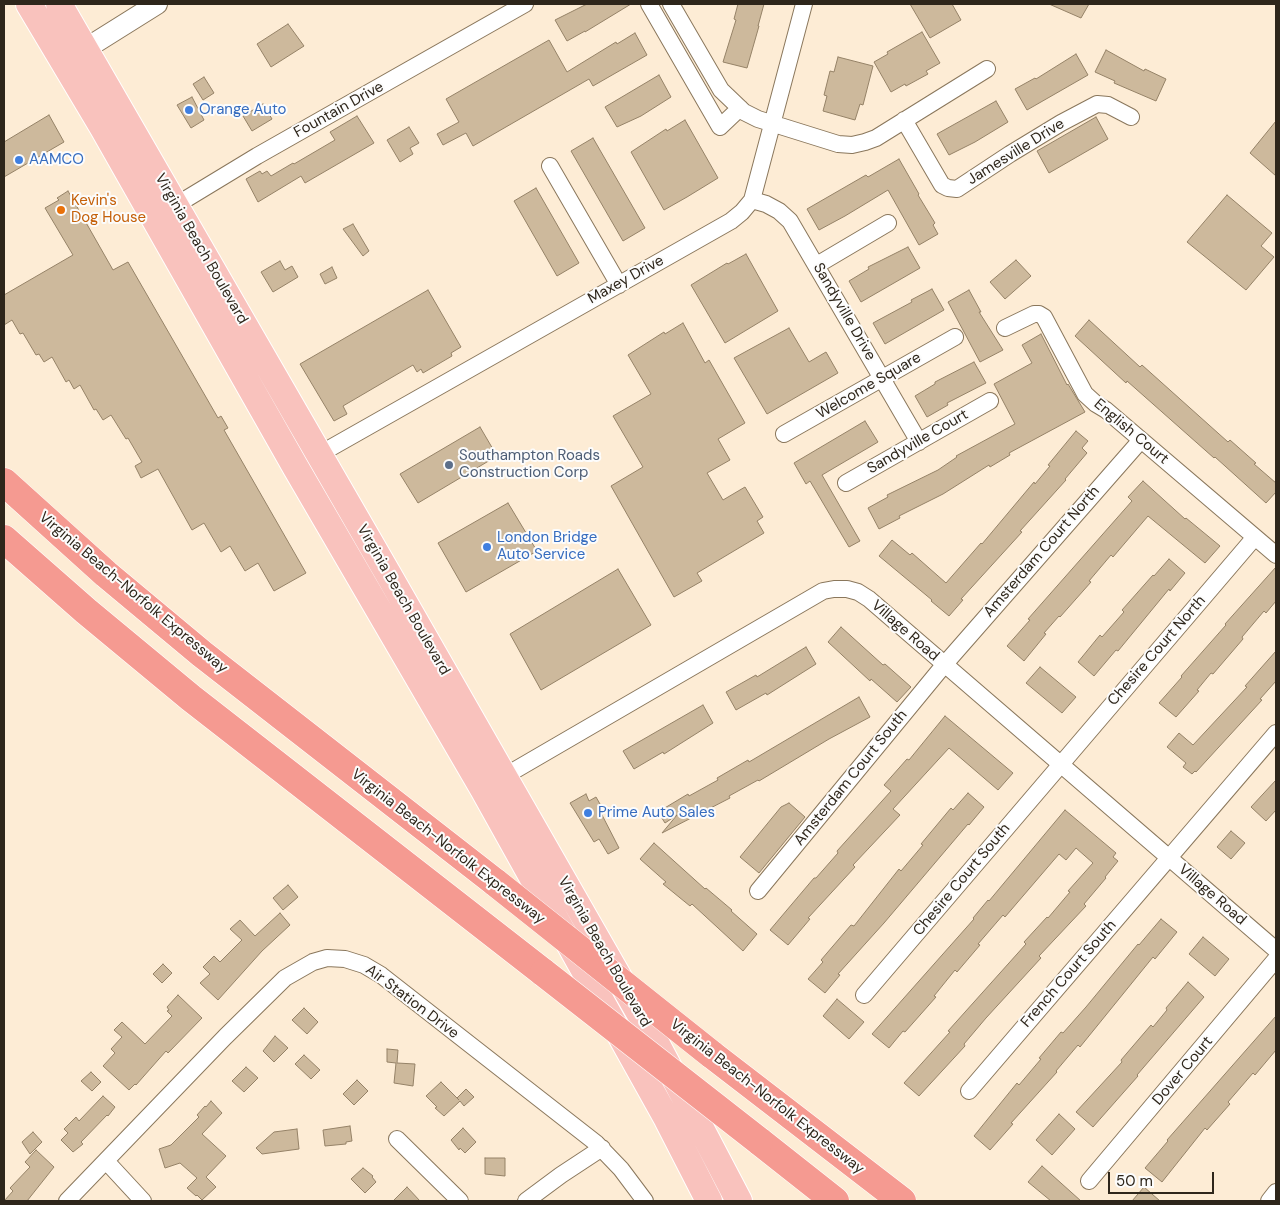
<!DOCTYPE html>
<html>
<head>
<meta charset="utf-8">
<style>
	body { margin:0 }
	#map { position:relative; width:1280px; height:1205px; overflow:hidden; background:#fdecd5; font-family:"DM Sans",sans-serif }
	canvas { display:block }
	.frame { position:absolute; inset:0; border:5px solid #2e261b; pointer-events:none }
	.scale { position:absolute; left:1108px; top:1172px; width:106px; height:22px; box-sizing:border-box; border:2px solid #2e261b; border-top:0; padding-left:6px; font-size:15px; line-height:18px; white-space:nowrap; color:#2e261b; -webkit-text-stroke:4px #fcfcfc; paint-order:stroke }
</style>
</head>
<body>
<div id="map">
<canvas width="1280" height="1205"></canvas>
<div class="frame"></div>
<div class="scale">50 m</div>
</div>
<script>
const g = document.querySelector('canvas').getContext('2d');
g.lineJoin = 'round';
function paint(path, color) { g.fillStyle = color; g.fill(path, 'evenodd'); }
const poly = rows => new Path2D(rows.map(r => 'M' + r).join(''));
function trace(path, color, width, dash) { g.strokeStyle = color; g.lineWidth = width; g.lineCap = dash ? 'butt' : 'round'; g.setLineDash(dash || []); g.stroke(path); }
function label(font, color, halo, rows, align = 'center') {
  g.font = font + ' "DM Sans",sans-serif'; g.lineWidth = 4; g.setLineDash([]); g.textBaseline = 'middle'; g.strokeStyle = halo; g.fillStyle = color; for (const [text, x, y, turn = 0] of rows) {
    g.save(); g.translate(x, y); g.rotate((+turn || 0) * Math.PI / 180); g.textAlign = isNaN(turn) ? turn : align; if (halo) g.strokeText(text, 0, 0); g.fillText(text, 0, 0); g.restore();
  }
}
const building = poly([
	[587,4,631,4,585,32,585,31,567,41,555,20,587,4],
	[738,4,764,4,758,26,759,26,747,68,723,62,736,20,734,19,738,4],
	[910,4,952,4,961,20,930,38,910,4],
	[1049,4,1089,4,1081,18,1049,4],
	[288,24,304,46,271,67,257,44,288,24],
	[922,32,940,63,926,71,928,74,906,86,905,84,891,92,874,62,888,54,887,52,922,32],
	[635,33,647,55,593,86,589,79,473,146,466,133,443,145,437,134,459,122,446,99,549,40,567,72,616,42,617,44,635,33],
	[1106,50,1144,71,1145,69,1166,79,1156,101,1114,83,1115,81,1095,72,1106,50],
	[1076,54,1088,75,1027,110,1015,89,1035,78,1036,79,1076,54],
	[838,57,873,66,863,105,860,104,855,120,823,111,827,96,824,95,830,71,834,72,838,57],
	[659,75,671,97,641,116,617,127,605,107,659,75],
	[204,77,214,93,203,100,193,84,204,77],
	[192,97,204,120,191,128,177,105,192,97],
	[996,101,1008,122,975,142,949,155,937,134,996,101],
	[263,104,272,119,252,131,243,116,263,104],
	[49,115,64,142,4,177,4,142,49,115],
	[357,116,374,143,305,183,301,176,258,202,246,179,260,171,262,174,267,171,271,176,293,163,294,164,335,140,330,132,357,116],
	[1096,117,1108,139,1049,173,1037,151,1096,117],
	[685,120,718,178,687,197,664,210,631,152,666,129,667,131,685,120],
	[1276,121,1276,176,1250,153,1276,121],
	[409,127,419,143,410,148,413,154,400,162,387,140,409,127],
	[593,138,645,228,623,241,571,151,593,138],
	[899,159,919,194,918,195,935,223,933,225,938,234,919,245,888,190,845,216,819,230,807,209,866,175,868,177,899,159],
	[536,188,579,263,557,276,514,201,536,188],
	[68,191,113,270,128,262,218,418,221,416,228,428,224,430,306,573,274,591,258,563,245,571,230,546,221,552,204,523,192,530,158,469,141,478,135,466,142,462,128,438,126,439,111,415,103,420,96,409,94,410,80,385,74,389,69,380,66,382,52,357,44,362,39,354,36,355,23,333,20,334,12,320,4,325,4,295,73,255,45,208,59,200,57,198,68,191],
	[1227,195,1272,233,1261,246,1274,257,1246,290,1187,242,1227,195],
	[353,224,369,251,363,256,343,229,353,224],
	[908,247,920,268,861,302,849,281,869,269,868,267,908,247],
	[746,254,778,311,725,343,691,285,727,263,728,264,746,254],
	[1016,260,1031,276,1005,299,990,282,1016,260],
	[280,261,285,270,292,266,298,277,273,292,261,272,280,261],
	[332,267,337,278,325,284,320,274,332,267],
	[932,289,944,310,885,344,873,323,912,302,911,300,932,289],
	[428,290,461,347,451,353,452,356,423,373,421,369,417,372,413,365,343,406,347,414,334,421,300,364,428,290],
	[969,290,981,312,979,312,1003,350,980,362,948,302,969,290],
	[1089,320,1140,367,1142,365,1228,442,1230,440,1256,463,1254,464,1276,483,1276,492,1266,503,1215,457,1214,458,1127,381,1126,383,1075,336,1089,320],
	[683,323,705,363,709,360,745,423,718,439,730,460,707,473,723,500,745,487,763,517,757,521,764,533,697,573,702,581,674,597,611,486,643,467,613,416,651,394,628,355,664,332,665,334,683,323],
	[789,328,809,362,826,352,838,373,767,414,734,358,789,328],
	[1041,334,1067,385,1068,384,1085,412,1009,453,1010,455,990,467,989,465,943,494,899,516,900,518,879,529,868,508,888,497,887,495,938,470,957,457,956,456,1015,424,994,384,1032,363,1022,345,1041,334],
	[974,362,986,383,947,403,948,405,927,417,915,396,935,384,935,382,974,362],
	[865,421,878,442,822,475,860,541,849,547,810,481,806,484,794,463,865,421],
	[480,427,497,456,418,503,400,474,480,427],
	[1076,431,1088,441,1082,448,1087,453,1065,479,1066,480,1020,531,1022,532,961,599,963,600,949,616,931,601,932,600,879,556,892,540,910,555,912,553,946,583,981,543,982,544,1034,482,1035,484,1050,466,1048,465,1076,431],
	[1143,481,1185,519,1186,518,1220,546,1205,563,1148,516,1113,557,1111,555,1089,581,1091,582,1060,617,1059,616,1044,633,1046,634,1024,661,1007,646,1030,620,1028,619,1132,501,1128,497,1143,481],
	[508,503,537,551,466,592,438,543,508,503],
	[1169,559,1185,573,1170,591,1169,589,1118,651,1116,650,1094,676,1078,662,1100,635,1102,637,1124,612,1122,610,1153,575,1154,576,1169,559],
	[1276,567,1276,601,1266,613,1264,611,1242,637,1243,639,1213,674,1211,673,1197,690,1199,691,1176,717,1159,703,1182,677,1181,676,1226,625,1225,624,1276,567],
	[618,569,651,625,541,690,510,634,618,569],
	[841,627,883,665,885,664,911,687,897,702,871,679,870,681,828,642,841,627],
	[806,647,816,664,767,695,766,693,736,710,726,692,756,675,757,677,806,647],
	[1276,651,1276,681,1260,699,1262,700,1196,772,1195,771,1192,774,1183,767,1186,763,1167,747,1179,733,1193,745,1247,687,1245,686,1276,651],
	[1040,667,1076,697,1062,713,1026,683,1040,667],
	[859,697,870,717,829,739,759,781,758,780,729,796,730,798,662,833,677,815,665,823,658,812,688,794,689,796,718,780,717,778,748,760,749,762,859,697],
	[703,705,713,723,664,754,663,752,634,769,623,751,703,705],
	[945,716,1013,773,998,790,949,748,893,809,900,815,853,865,855,867,808,918,810,919,788,945,770,930,814,878,816,878,838,853,837,851,891,791,884,785,907,759,909,760,945,716],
	[1276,780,1276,810,1266,821,1251,807,1276,780],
	[968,793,984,807,969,825,968,824,884,923,838,974,840,975,825,993,808,979,823,962,821,960,851,925,854,926,899,869,901,871,923,845,921,844,951,808,953,810,968,793],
	[586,794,589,801,596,797,604,811,601,813,619,848,608,854,599,839,594,842,570,803,586,794],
	[789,803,805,817,759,873,740,857,781,807,789,803],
	[1065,810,1116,853,1113,857,1118,861,1105,877,1106,878,1084,904,1086,906,1039,956,1041,958,986,1018,964,1044,965,1046,919,1096,904,1083,950,1032,948,1031,1026,944,1024,942,1047,917,1048,918,1070,892,1068,891,1093,863,1076,848,1066,860,1059,854,1005,917,1003,915,978,944,980,945,957,972,955,970,934,996,936,997,905,1032,903,1031,889,1048,872,1034,974,919,973,918,988,900,989,901,1065,810],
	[1231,831,1245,843,1231,859,1217,847,1231,831],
	[654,843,705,889,706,888,732,910,731,911,757,934,743,951,692,904,690,906,663,884,666,882,640,859,654,843],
	[288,885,298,897,283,910,273,898,288,885],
	[280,913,290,925,262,951,218,1000,200,983,210,974,203,967,214,956,220,962,242,940,230,929,240,920,255,936,280,913],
	[1161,919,1177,932,1155,959,1153,957,1080,1047,1078,1045,1056,1071,1057,1072,1011,1123,1013,1124,990,1150,974,1136,1017,1083,1019,1085,1041,1059,1039,1058,1061,1032,1063,1033,1086,1007,1138,944,1139,945,1161,919],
	[1203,937,1229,959,1215,976,1189,954,1203,937],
	[163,964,172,973,162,983,153,974,163,964],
	[1188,982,1204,997,1137,1075,1138,1076,1093,1127,1076,1112,1122,1062,1121,1060,1151,1025,1153,1027,1167,1010,1166,1008,1188,982],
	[178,995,202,1018,168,1053,166,1051,136,1085,135,1084,129,1090,103,1066,115,1053,111,1049,122,1037,114,1030,122,1022,145,1044,172,1016,167,1011,169,1010,167,1007,178,995],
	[837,999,864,1022,849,1039,823,1016,837,999],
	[304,1008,318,1022,307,1034,292,1020,304,1008],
	[1276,1016,1276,1050,1255,1075,1253,1073,1228,1102,1230,1104,1207,1130,1205,1128,1162,1182,1145,1168,1168,1141,1167,1140,1276,1016],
	[275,1036,288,1048,274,1062,263,1051,275,1036],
	[387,1049,398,1050,397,1063,415,1064,413,1086,394,1083,396,1063,387,1062,387,1049],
	[304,1055,320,1070,311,1079,295,1064,304,1055],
	[246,1067,258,1078,244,1092,232,1081,246,1067],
	[91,1072,101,1082,92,1091,81,1081,91,1072],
	[357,1080,368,1091,354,1105,343,1094,357,1080],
	[441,1082,459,1100,457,1098,466,1089,474,1097,464,1106,460,1101,444,1116,435,1108,437,1107,426,1096,441,1082],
	[103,1096,115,1107,108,1116,107,1115,81,1142,83,1144,73,1152,61,1140,68,1133,64,1129,76,1117,79,1121,103,1096],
	[211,1101,222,1113,202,1134,226,1156,206,1177,216,1187,202,1200,197,1195,196,1196,187,1188,197,1178,180,1163,165,1168,159,1149,171,1145,199,1117,197,1115,205,1106,206,1107,211,1101],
	[1059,1114,1075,1129,1052,1155,1036,1140,1059,1114],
	[350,1126,352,1141,346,1142,346,1144,325,1146,323,1130,350,1126],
	[463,1128,476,1142,465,1153,460,1148,459,1150,451,1140,463,1128],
	[297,1129,299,1149,262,1154,256,1148,274,1132,297,1129],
	[33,1132,42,1142,30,1154,22,1142,33,1132],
	[36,1150,54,1167,27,1201,4,1201,13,1191,10,1188,30,1167,25,1162,36,1150],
	[485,1158,505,1158,505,1176,485,1174,485,1158],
	[1042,1166,1081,1201,1051,1201,1028,1182,1042,1166],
	[363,1168,373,1176,372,1177,376,1182,365,1193,351,1179,363,1168],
	[407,1187,420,1201,393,1201,407,1187],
	[1144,1187,1160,1201,1132,1201,1144,1187]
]);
paint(building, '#cdb99c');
trace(building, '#958267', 1);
const minor = poly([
	[649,4,720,127,740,108],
	[671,4,721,90,744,112,758,119,838,144,852,145,865,142,876,138,987,69],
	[904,120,942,185,948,188,957,189,1010,154,1061,123,1097,104,1108,105,1131,117],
	[550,166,619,285],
	[752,200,766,204,779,211,790,221,919,442],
	[168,210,257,156,525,4],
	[817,265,888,223],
	[1005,328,1034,314,1039,314,1044,317,1085,394,1096,404,1106,410,1276,555],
	[784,434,955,337],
	[311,459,731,221,742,212,752,200,804,4],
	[846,483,990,401],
	[498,780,823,591,834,589,847,589,858,592,869,599,1276,950],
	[758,891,944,665,1141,440],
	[864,995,1255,537],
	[969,1091,1276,733],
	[397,1139,460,1201],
	[106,1161,143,1201],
	[1089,1181,1276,959],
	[67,1201,225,1037,285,978,313,962,327,958,345,959,364,965,381,975,596,1143,621,1169,645,1201],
	[526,1201,561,1175,602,1148],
	[1269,1201,1276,1192]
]);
const tertiary = poly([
	[74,56,157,4]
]);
const primary = poly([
	[29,4,103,128,296,468,483,789,667,1119,709,1201],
	[59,4,387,572,653,1037,739,1201]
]);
const motorway = poly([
	[4,482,106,574,202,654,496,883],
	[4,539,86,611,191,698,544,973],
	[711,1054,902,1201],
	[759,1141,835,1201]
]);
trace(minor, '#8a775c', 18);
trace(tertiary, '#8a775c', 22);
trace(primary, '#fff', 28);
trace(motorway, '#fff', 29);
trace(minor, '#fff', 16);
trace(tertiary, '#fff', 20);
trace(primary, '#f9c2bd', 26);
trace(motorway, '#f59a91', 28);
const motorwayBridge = poly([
	[496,883,711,1054],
	[544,973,759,1141]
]);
trace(motorwayBridge, '#fff', 29, []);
trace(motorwayBridge, '#f59a91', 28);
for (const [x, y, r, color] of [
	[189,110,5,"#3f7fe0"],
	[19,160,5,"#3f7fe0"],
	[61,210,5,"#e8710a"],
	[449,465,5,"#5c6f8a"],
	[487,547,5,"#3f7fe0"],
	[588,813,5,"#3f7fe0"]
]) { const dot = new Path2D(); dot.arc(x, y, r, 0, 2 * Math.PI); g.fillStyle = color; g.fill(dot); trace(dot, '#fcfcfc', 2); }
label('15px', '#366cbe', '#fcfcfc', [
	["Orange Auto",199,110],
	["AAMCO",29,160],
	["London Bridge",497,538],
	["Auto Service",497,555],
	["Prime Auto Sales",598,813]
], 'left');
label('15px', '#2e261b', '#fcfcfc', [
	["Fountain Drive",339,110,-29],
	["Jamesville Drive",1016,152,-32],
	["Virginia Beach Boulevard",201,249,60],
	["Maxey Drive",626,280,-29],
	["Sandyville Drive",844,312,60],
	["Welcome Square",869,386,-30],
	["English Court",1131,432,40],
	["Sandyville Court",918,442,-30],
	["Amsterdam Court North",1042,552,-49],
	["Virginia Beach-Norfolk Expressway",133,593,40],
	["Virginia Beach Boulevard",403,600,60],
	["Village Road",905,631,41],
	["Chesire Court North",1157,651,-49],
	["Amsterdam Court South",851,778,-51],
	["Virginia Beach-Norfolk Expressway",448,847,38],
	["Chesire Court South",962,880,-50],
	["Village Road",1212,895,41],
	["Virginia Beach Boulevard",604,952,60],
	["French Court South",1069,974,-49],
	["Air Station Drive",412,1002,37],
	["Dover Court",1183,1071,-50],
	["Virginia Beach-Norfolk Expressway",767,1097,38]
]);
label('15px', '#c56008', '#fcfcfc', [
	["Kevin's",71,201],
	["Dog House",71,218]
], 'left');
label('15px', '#4e5e75', '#fcfcfc', [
	["Southampton Roads",459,456],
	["Construction Corp",459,473]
], 'left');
</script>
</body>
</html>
